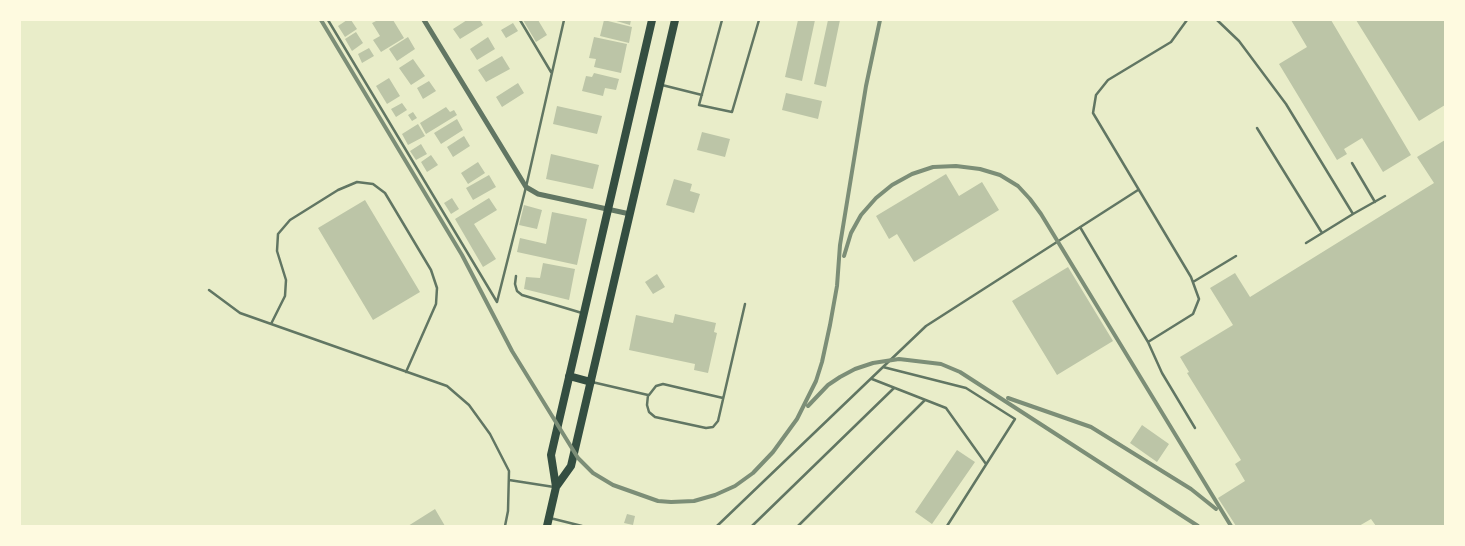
<!DOCTYPE html>
<html>
<head>
<meta charset="utf-8">
<style>
	body { margin:0 }
	#map { position:relative; width:1465px; height:546px; overflow:hidden; background:#e9edc9; font-family:"Varela Round",sans-serif }
	canvas { display:block }
	.frame { position:absolute; inset:0; border:21px solid #fefae0; pointer-events:none }
</style>
</head>
<body>
<div id="map">
<canvas width="1465" height="546"></canvas>
<div class="frame"></div>
</div>
<script>
const g = document.querySelector('canvas').getContext('2d');
g.lineJoin = 'round';
function paint(path, color) { g.fillStyle = color; g.fill(path, 'evenodd'); }
const poly = rows => new Path2D(rows.map(r => 'M' + r).join(''));
function trace(path, color, width, dash) { g.strokeStyle = color; g.lineWidth = width; g.lineCap = dash ? 'butt' : 'round'; g.setLineDash(dash || []); g.stroke(path); }
paint(poly([
	[347,20,351,20,357,29,345,37,338,26],
	[378,20,393,20,404,38,381,52,373,40,380,36,372,23],
	[467,20,480,20,483,25,460,39,453,29],
	[523,20,538,20,547,35,536,42],
	[604,20,632,27,629,43,600,36],
	[613,20,631,20,630,25],
	[798,20,815,20,802,81,785,77],
	[828,20,840,20,826,87,814,84],
	[1291,20,1331,20,1411,155,1383,172,1362,138,1344,149,1347,154,1337,160,1279,64,1307,47],
	[1356,20,1445,20,1445,105,1419,121],
	[513,23,518,31,506,38,501,30],
	[356,32,363,43,352,51,345,39],
	[408,37,415,49,397,61,389,49],
	[488,37,495,49,477,60,470,49],
	[594,37,627,44,621,73,594,67,596,59,589,58],
	[369,48,374,56,362,63,358,54],
	[502,56,510,69,486,82,478,70],
	[413,59,425,76,411,85,399,68],
	[594,73,619,79,616,90,605,88,603,96,582,91,586,76,592,77],
	[389,78,400,96,387,104,376,86],
	[429,81,436,91,423,99,417,88],
	[518,83,524,93,502,107,496,97],
	[786,93,822,101,818,119,782,110],
	[402,103,407,110,396,117,391,109],
	[557,106,602,116,597,134,553,124],
	[446,107,450,112,454,110,457,115,426,134,420,123],
	[413,112,417,118,412,121,408,115],
	[457,119,463,130,441,144,434,133],
	[418,124,425,136,408,145,402,134],
	[702,132,730,139,725,157,697,150],
	[464,136,470,146,453,157,447,147],
	[1445,140,1445,526,1376,526,1371,519,1359,526,1236,526,1218,498,1245,481,1235,464,1241,460,1187,373,1189,372,1180,357,1233,325,1210,288,1235,273,1250,297,1434,183,1417,157],
	[421,144,427,154,416,160,410,151],
	[551,154,599,165,593,189,546,179],
	[431,155,438,165,427,172,421,162],
	[478,162,485,173,468,184,461,173],
	[946,174,959,196,982,182,999,210,914,262,897,234,889,239,876,216],
	[489,175,496,187,473,200,466,188],
	[674,179,692,184,690,191,700,194,694,213,666,205],
	[452,198,459,209,451,214,444,203],
	[489,198,497,210,474,224,496,259,483,267,455,219],
	[365,200,420,292,373,320,318,228],
	[524,205,542,210,537,229,519,225],
	[552,212,587,219,577,265,517,252,520,238,546,244],
	[543,263,575,269,569,300,524,289,526,277,540,278],
	[1068,267,1113,341,1057,375,1012,301],
	[657,274,665,287,653,294,645,282],
	[675,314,716,323,714,332,717,333,708,373,694,370,695,364,629,350,636,315,673,323],
	[1142,425,1169,444,1157,462,1130,443],
	[957,450,975,462,932,524,915,512],
	[435,509,445,526,408,526],
	[627,514,635,516,633,525,624,523]
]), '#bcc5a7');
trace(poly([
	[328,20,497,302,526,187,564,20],
	[520,20,551,72],
	[722,20,699,105,732,112,759,20],
	[1217,20,1239,41,1286,104,1353,214,1385,196],
	[662,85,702,95],
	[1257,128,1322,233],
	[1352,163,1375,202],
	[1080,227,1148,342,1193,314,1199,299,1191,277,1093,113,1096,95,1108,80,1171,42,1187,20],
	[1306,243,1353,214],
	[516,276,515,284,517,291,522,295,582,313],
	[1193,282,1236,256],
	[209,290,240,313,447,386,469,405,490,434,509,471,508,511,505,526],
	[271,324,285,296,286,280,277,251,278,234,290,220,338,190,357,182,373,184,385,193,431,270,437,288,436,304,406,372],
	[1148,342,1162,373,1195,428],
	[883,367,926,326,1138,190],
	[872,379,946,408,986,464],
	[592,382,648,395,647,405,649,412,655,417,706,428,713,427,718,421,745,304],
	[649,395,656,386,663,384,723,398],
	[509,480,554,487],
	[550,518,582,526],
	[717,526,883,367,966,388,1015,419,947,526],
	[752,526,894,388],
	[798,526,925,400]
]), '#617663', 2.5);
trace(poly([
	[424,20,526,187,538,194,630,214]
]), '#617663', 5);
trace(poly([
	[569,376,591,382],
	[556,487,571,466,675,20],
	[547,526,556,487,551,455,652,20]
]), '#344e41', 8);
trace(poly([
	[321,20,462,255,512,351,578,458,593,473,613,485,658,501,671,502,694,501,715,495,735,486,753,473,773,452,797,419,816,381,822,362,830,325,837,286,840,245,866,86,880,20],
	[844,256,851,233,861,215,876,198,892,185,912,174,933,167,956,166,980,169,1000,175,1018,186,1030,199,1041,214,1231,526],
	[1008,398,1091,427,1191,489,1216,509],
	[808,406,828,385,840,377,855,369,873,363,899,359,941,364,960,372,1198,526]
]), '#7c8e77', 4);
</script>
</body>
</html>
